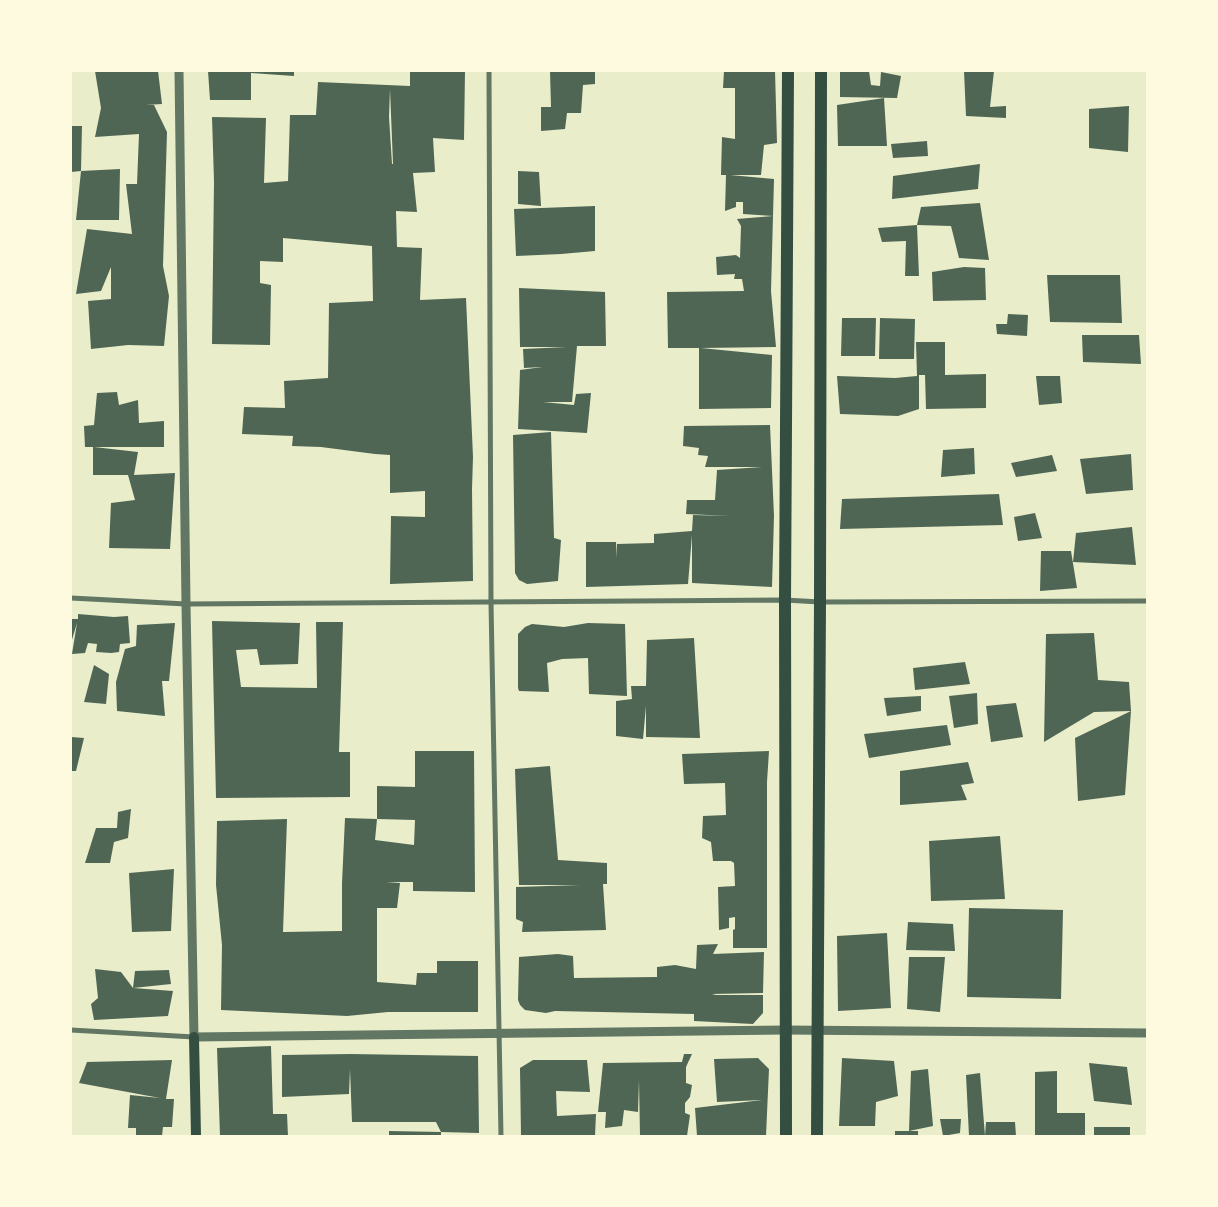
<!DOCTYPE html>
<html>
<head>
<meta charset="utf-8">
<style>
	body { margin:0 }
	#map { position:relative; width:1218px; height:1207px; overflow:hidden; background:#e9edc9; font-family:Mulish,sans-serif }
	canvas { display:block }
	.frame { position:absolute; inset:0; border:72px solid #fefae0; pointer-events:none }
</style>
</head>
<body>
<div id="map">
<canvas width="1218" height="1207"></canvas>
<div class="frame"></div>
</div>
<script>
const g = document.querySelector('canvas').getContext('2d');
g.lineJoin = 'round';
function paint(path, color) { g.fillStyle = color; g.fill(path, 'evenodd'); }
const poly = rows => new Path2D(rows.map(r => 'M' + r).join(''));
function trace(path, color, width, dash) { g.strokeStyle = color; g.lineWidth = width; g.lineCap = dash ? 'butt' : 'round'; g.setLineDash(dash || []); g.stroke(path); }
paint(poly([
	[95,71,158,71,162,104,146,105,154,105,167,132,163,266,169,296,164,346,128,345,91,349,88,301,111,299,111,267,101,291,76,294,87,229,132,234,126,184,137,184,139,134,95,137,101,108],
	[208,71,294,71,294,76,251,73,251,100,210,100],
	[410,71,465,71,464,140,433,138,435,172,413,173,417,212,396,211,397,247,422,248,420,300,466,298,473,457,472,489,473,581,390,584,391,516,425,517,425,491,390,493,390,455,375,454,321,447,292,446,293,436,242,434,244,407,285,408,284,381,328,378,329,303,373,301,372,246,283,238,283,262,260,261,260,283,271,285,270,345,212,344,214,181,212,117,266,118,264,183,288,181,290,115,316,115,318,82,410,86],
	[390,89,393,164,392,164,389,117],
	[550,71,595,71,595,84,583,85,581,113,567,113,565,129,541,131,541,107,551,107],
	[724,71,775,71,777,143,764,145,761,175,730,175,774,179,773,216,743,214,743,202,736,202,736,207,725,211,726,175,721,175,722,137,735,139,735,88,723,88],
	[840,71,869,71,871,85,880,86,881,72,901,76,897,98,840,97],
	[964,71,994,71,990,107,1006,106,1006,118,966,116],
	[884,98,887,146,838,146,837,105],
	[1129,106,1128,152,1089,148,1089,109],
	[71,126,82,126,81,171,71,172],
	[927,141,928,156,893,158,891,144],
	[980,164,978,189,892,199,893,176],
	[120,169,119,220,76,220,81,171],
	[518,171,539,172,541,206,518,204],
	[980,203,989,260,959,258,951,226,917,225,921,207],
	[595,206,595,251,561,254,516,256,514,209],
	[773,216,771,291,776,347,701,348,772,355,771,408,699,409,699,348,668,348,667,292,744,291,742,279,734,279,735,274,717,275,716,257,736,255,740,258,741,226,737,219],
	[917,225,919,276,905,276,906,241,882,242,878,228],
	[964,267,985,268,986,300,933,301,932,272],
	[1047,275,1120,275,1122,323,1050,322],
	[519,288,605,292,606,346,577,346,572,402,543,402,574,405,576,394,591,393,587,433,518,429,520,370,542,367,524,368,523,349,566,347,520,347],
	[1008,314,1028,315,1027,336,997,334,996,324,1007,324],
	[842,318,876,318,875,356,841,356],
	[880,318,915,319,914,359,879,359],
	[1082,335,1139,335,1141,364,1083,362],
	[916,342,945,342,945,375,986,374,986,408,926,409,925,375,919,375,919,409,898,416,840,414,837,376,895,378,917,376],
	[1036,376,1060,376,1062,403,1039,405],
	[117,392,119,405,138,400,139,423,164,421,164,447,94,447,138,452,134,475,175,473,170,549,109,548,111,503,135,500,128,475,93,475,93,447,85,447,84,426,94,425,97,393],
	[770,425,774,516,772,587,692,583,692,535,688,584,586,587,586,542,616,542,617,558,617,544,654,543,654,534,692,531,693,515,730,516,686,514,687,500,715,500,717,470,762,467,705,467,708,456,698,455,699,448,683,446,684,426],
	[551,432,554,538,561,540,558,581,527,584,519,580,515,573,513,435],
	[974,448,975,474,941,477,943,450],
	[1131,454,1133,490,1086,494,1080,459],
	[1052,455,1057,471,1016,477,1011,463],
	[999,494,1003,525,840,529,842,499],
	[1035,513,1042,538,1018,541,1014,517],
	[1132,527,1136,565,1073,562,1076,533],
	[1041,551,1071,551,1077,588,1040,591],
	[78,614,114,617,128,616,130,643,120,644,119,652,111,653,96,652,97,644,88,643,85,653,72,654,77,623,71,643,71,619,78,619],
	[212,621,300,623,298,664,260,665,257,649,236,650,241,687,317,688,316,622,343,622,339,752,350,752,350,797,216,798],
	[175,623,169,681,162,681,165,716,117,711,116,682,125,649,136,646,137,625],
	[588,623,625,624,627,696,589,694,588,658,562,659,547,663,549,692,519,691,518,688,518,634,525,627,532,624,564,627],
	[1094,633,1098,680,1129,682,1131,711,1125,795,1078,801,1075,738,1131,711,1094,712,1044,742,1046,634],
	[694,638,700,738,646,737,646,706,643,739,616,736,616,701,632,699,631,686,646,686,647,640],
	[965,662,970,684,915,690,913,668],
	[94,665,109,674,106,704,84,702],
	[977,693,978,724,954,728,949,696],
	[921,696,921,711,887,716,884,698],
	[1016,703,1023,737,991,742,986,706],
	[947,725,951,745,869,758,864,734],
	[71,737,84,738,76,771,71,771],
	[415,751,474,751,475,892,413,891,413,882,386,882,400,883,397,908,377,908,377,982,416,985,417,973,437,973,437,961,478,961,478,1012,388,1012,347,1016,221,1010,222,945,216,885,217,821,287,819,283,932,342,931,342,883,345,818,377,819,375,840,414,845,415,820,377,819,377,786,415,787],
	[769,751,767,782,767,948,733,948,733,930,735,929,735,917,729,918,729,928,719,930,718,887,735,886,734,863,731,861,713,861,711,842,702,838,703,816,726,815,725,783,684,784,682,754],
	[968,762,974,783,961,785,967,800,900,805,900,771],
	[550,766,558,860,607,863,607,884,603,884,606,930,522,932,523,922,516,919,516,887,580,885,519,885,515,769],
	[131,809,128,838,114,842,110,863,85,863,96,828,117,828,118,812],
	[1000,836,1005,899,931,901,929,841],
	[174,869,171,931,132,932,129,873],
	[969,908,1063,910,1061,999,967,997],
	[908,922,953,924,955,951,906,950],
	[887,933,891,1008,838,1011,837,936],
	[718,944,713,954,764,952,763,993,712,994,716,995,763,995,763,1013,753,1024,694,1021,694,1014,555,1011,546,1013,525,1010,520,1005,518,1000,519,957,558,954,573,956,574,978,657,977,657,967,675,965,696,969,697,945],
	[909,957,945,957,940,1012,907,1009],
	[95,969,121,972,133,988,135,971,169,970,171,984,133,988,173,991,168,1016,94,1020,91,1004,98,998],
	[271,1046,273,1114,287,1114,288,1136,220,1136,217,1048],
	[350,1054,478,1056,479,1133,441,1132,436,1122,352,1122,350,1069,349,1094,282,1097,282,1055],
	[684,1054,692,1054,686,1067,686,1083,692,1085,690,1097,685,1103,685,1113,690,1115,687,1136,640,1136,639,1080,638,1112,624,1110,622,1126,605,1128,606,1112,598,1112,603,1063,682,1062],
	[758,1058,769,1069,766,1136,697,1136,695,1108,762,1100,717,1102,714,1059],
	[842,1058,894,1061,898,1096,876,1102,875,1126,839,1126],
	[172,1060,166,1099,174,1099,172,1127,163,1127,162,1136,136,1136,136,1128,128,1128,130,1095,160,1098,79,1083,87,1062],
	[533,1060,587,1060,590,1092,556,1091,557,1116,596,1114,595,1136,521,1136,520,1068],
	[1089,1063,1127,1067,1132,1105,1094,1101],
	[928,1069,933,1126,909,1131,911,1071],
	[1057,1071,1057,1113,1085,1113,1085,1136,1035,1136,1035,1072],
	[980,1073,985,1136,969,1136,966,1075],
	[940,1119,961,1119,960,1133,943,1136],
	[986,1122,1015,1122,1016,1136,985,1136],
	[1094,1127,1130,1127,1130,1136,1094,1136],
	[389,1131,441,1132,441,1136,389,1136],
	[895,1131,918,1131,918,1136,895,1136]
]), '#4f6655');
trace(poly([
	[489,71,491,603,501,1136],
	[71,598,186,604,785,600,820,602,1147,601],
	[71,1030,194,1037]
]), '#617663', 5);
trace(poly([
	[179,71,186,604,194,1037,785,1030,1147,1033]
]), '#617663', 9);
trace(poly([
	[194,1037,196,1136]
]), '#344e41', 10);
trace(poly([
	[786,1136,785,600,788,71],
	[817,1136,820,602,821,71]
]), '#344e41', 12);
</script>
</body>
</html>
